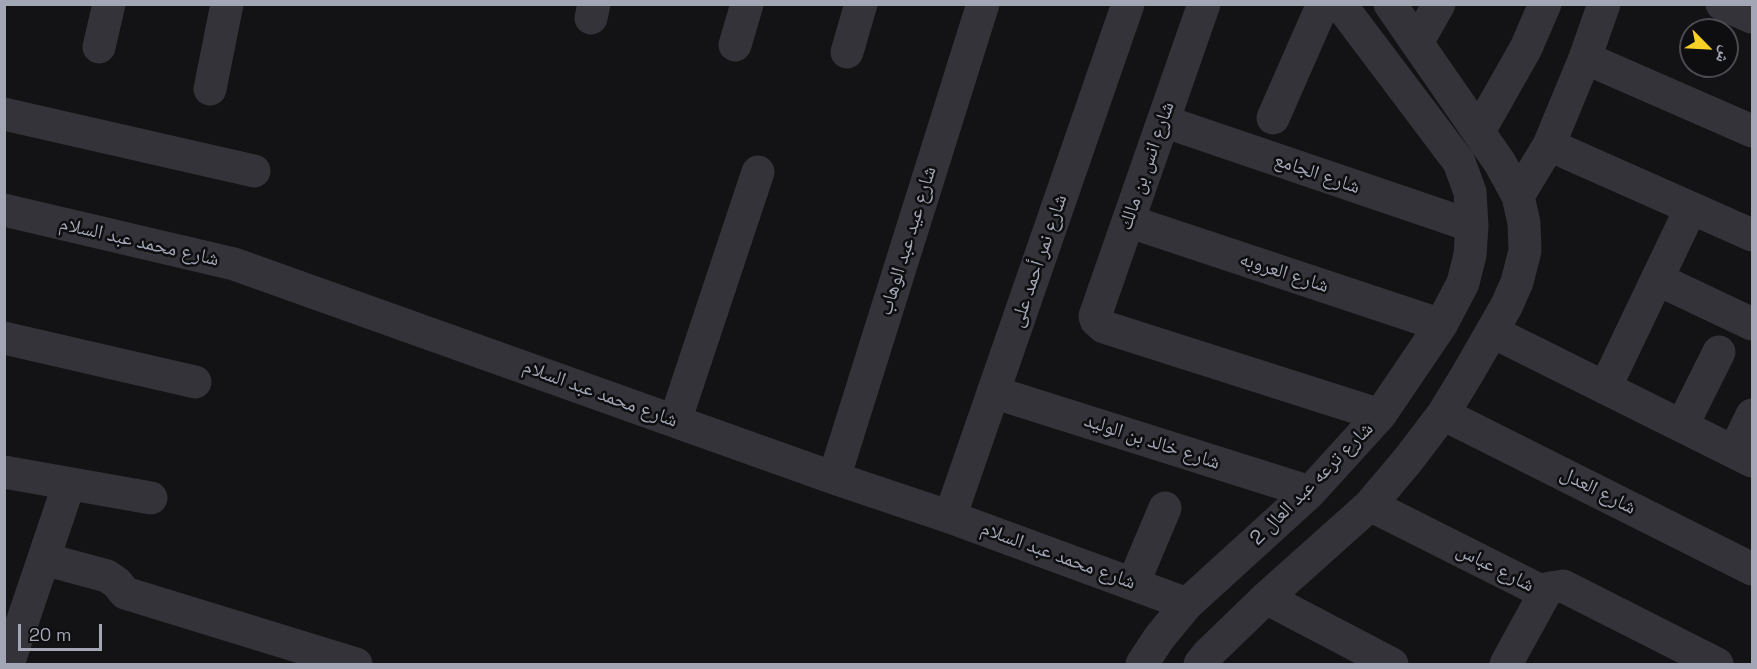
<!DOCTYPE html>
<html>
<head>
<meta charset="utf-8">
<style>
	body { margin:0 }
	#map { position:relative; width:1757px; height:669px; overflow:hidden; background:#131214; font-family:"Space Grotesk","Noto Naskh Arabic",sans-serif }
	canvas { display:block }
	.frame { position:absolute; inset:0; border:6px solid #a3a6b5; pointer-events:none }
	.north { position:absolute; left:1679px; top:18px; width:60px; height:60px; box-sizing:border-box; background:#0e0d0f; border:2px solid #4a4a51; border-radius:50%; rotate:114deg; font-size:16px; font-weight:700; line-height:24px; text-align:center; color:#a3a6b5 }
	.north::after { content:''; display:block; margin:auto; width:21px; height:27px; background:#f9d025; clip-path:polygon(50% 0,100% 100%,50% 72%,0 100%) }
	.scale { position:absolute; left:18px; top:624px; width:84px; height:27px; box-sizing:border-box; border:3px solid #a3a6b5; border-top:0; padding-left:8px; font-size:18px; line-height:21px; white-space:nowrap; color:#a3a6b5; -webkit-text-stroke:4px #0e0d0f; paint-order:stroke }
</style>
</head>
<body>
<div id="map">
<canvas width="1757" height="669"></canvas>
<div class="frame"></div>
<div class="north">ش</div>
<div class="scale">20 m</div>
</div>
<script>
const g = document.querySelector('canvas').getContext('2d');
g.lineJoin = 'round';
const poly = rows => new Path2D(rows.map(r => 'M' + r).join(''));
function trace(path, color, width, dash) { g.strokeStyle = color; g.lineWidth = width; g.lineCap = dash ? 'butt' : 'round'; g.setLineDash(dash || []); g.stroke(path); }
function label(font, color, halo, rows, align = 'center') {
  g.font = font + ' "Space Grotesk","Noto Naskh Arabic",sans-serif'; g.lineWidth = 5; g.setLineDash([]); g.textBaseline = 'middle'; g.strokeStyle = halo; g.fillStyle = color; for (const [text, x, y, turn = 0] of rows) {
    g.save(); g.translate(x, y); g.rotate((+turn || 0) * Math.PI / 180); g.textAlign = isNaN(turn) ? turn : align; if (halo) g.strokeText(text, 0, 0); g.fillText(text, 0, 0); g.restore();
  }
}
trace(poly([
	[1204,4,1095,316,1096,320,1104,327,1380,415],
	[1722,4,1752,17],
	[591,18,594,4],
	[1417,43,1439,4],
	[735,45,747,4],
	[99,47,109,4],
	[847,52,861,4],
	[1585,58,1752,131],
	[210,89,227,4],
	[4,114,254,171],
	[1273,118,1323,4],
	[1163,121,1472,226],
	[1479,131,1526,48,1545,4],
	[1549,145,1752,235],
	[1518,196,1549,145,1585,58,1604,4],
	[4,210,234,264,834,478,950,517,1187,604],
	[1128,221,1441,325],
	[1657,279,1752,324],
	[1493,332,1752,461],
	[4,338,195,382],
	[1605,388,1691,208],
	[993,392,1310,492],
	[1443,414,1752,569],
	[675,421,758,172],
	[1682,426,1719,352],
	[1734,452,1752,415],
	[4,472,151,498],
	[834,478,983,4],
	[1370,505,1545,593,1550,588,1563,586,1717,664],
	[950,517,1128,4],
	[44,559,107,576,117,583,125,593,356,664],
	[1133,584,1165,508],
	[1266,598,1392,664],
	[8,664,69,484],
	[1142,664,1159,638,1187,604,1310,492,1380,415,1441,325,1463,283,1470,255,1472,226,1470,192,1459,162,1340,4],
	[1200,664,1208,654,1266,598,1370,505,1408,460,1443,414,1468,373,1507,305,1517,282,1525,251,1524,223,1518,196,1500,163,1390,4],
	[1506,664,1545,593]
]), '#333339', 33);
label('20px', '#a3a6b5', '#0e0d0f', [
	["شارع انس بن مالك",1147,166,-71],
	["شارع الجامع",1317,174,19],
	["شارع عيد عبد الوهاب",908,241,-73],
	["شارع محمد عبد السلام",139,242,13],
	["شارع نمر أحمد على",1039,261,-71],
	["شارع العروبه",1284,273,18],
	["شارع محمد عبد السلام",600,394,20],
	["شارع خالد بن الوليد",1152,442,18],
	["شارع ترعه عبد العال 2",1312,484,-45],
	["شارع العدل",1598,491,27],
	["شارع محمد عبد السلام",1058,556,20],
	["شارع عباس",1495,568,27]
]);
</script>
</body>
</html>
